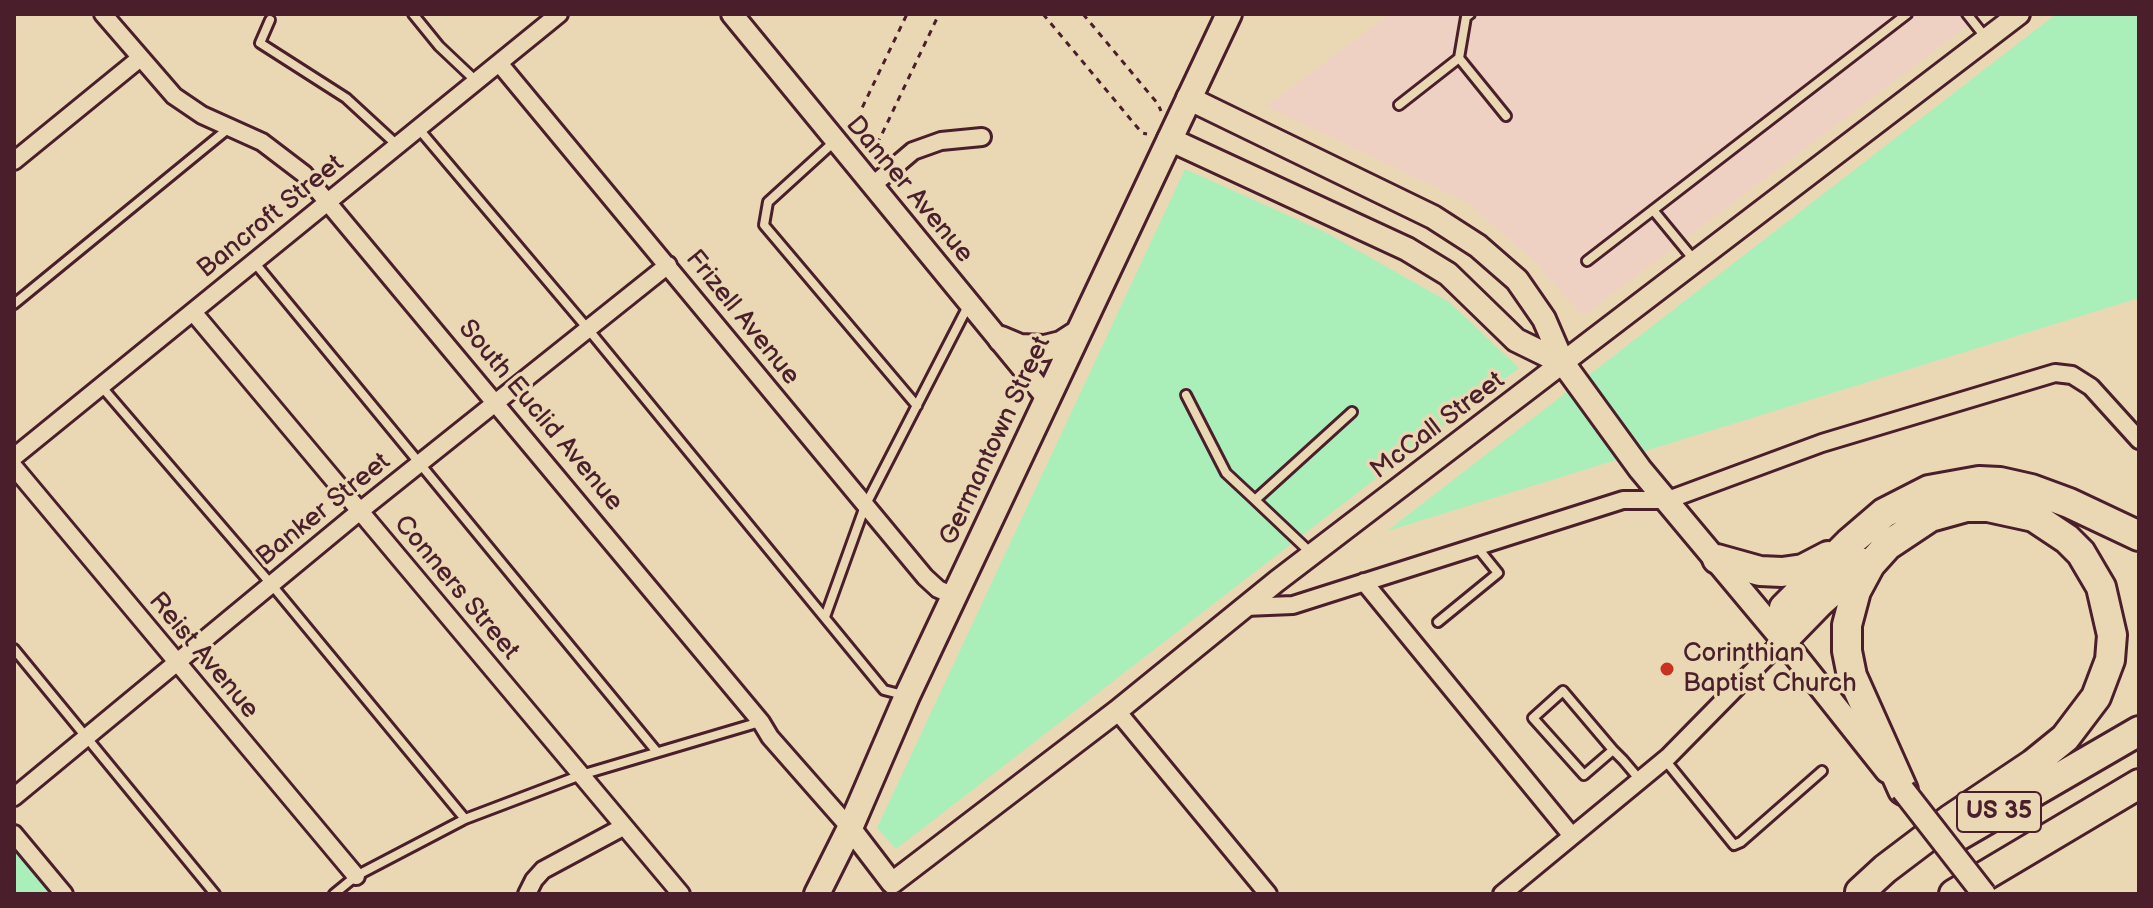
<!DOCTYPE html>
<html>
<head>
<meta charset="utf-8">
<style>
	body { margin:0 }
	#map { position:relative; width:2153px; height:908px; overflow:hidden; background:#ead8b5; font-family:"Balsamiq Sans",sans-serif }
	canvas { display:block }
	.frame { position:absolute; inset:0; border:16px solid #4a1f2b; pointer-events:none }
</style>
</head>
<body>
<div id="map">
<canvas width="2153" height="908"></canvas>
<div class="frame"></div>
</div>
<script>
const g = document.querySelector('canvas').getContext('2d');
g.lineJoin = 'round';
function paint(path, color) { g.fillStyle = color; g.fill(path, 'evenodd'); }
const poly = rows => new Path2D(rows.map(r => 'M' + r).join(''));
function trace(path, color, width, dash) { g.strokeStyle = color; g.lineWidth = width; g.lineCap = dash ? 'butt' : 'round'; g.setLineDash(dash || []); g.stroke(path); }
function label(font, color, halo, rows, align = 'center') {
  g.font = font + ' "Balsamiq Sans",sans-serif'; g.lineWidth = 7; g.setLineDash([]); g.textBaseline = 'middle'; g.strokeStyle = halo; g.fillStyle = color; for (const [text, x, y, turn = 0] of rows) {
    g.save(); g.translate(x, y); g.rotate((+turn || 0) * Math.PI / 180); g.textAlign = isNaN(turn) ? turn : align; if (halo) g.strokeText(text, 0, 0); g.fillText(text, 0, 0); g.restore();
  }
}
paint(poly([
	[1390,14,1983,14,1583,316,1533,260,1468,203,1266,106]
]), '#eed1c2');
paint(poly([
	[2056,14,2139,14,2139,298,1387,531],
	[1185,169,1325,232,1449,302,1519,368,896,849,877,828],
	[14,834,64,894,14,894]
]), '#aaefb9');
const service = poly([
	[413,14,439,46,476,81],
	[1470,14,1466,17,1459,58,1506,116],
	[1967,14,1986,38],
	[270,20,260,43,346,98,397,145],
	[1399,105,1459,58],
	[418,128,588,329,884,690,903,695],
	[835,141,768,202,764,225,917,406],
	[1653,210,1695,261],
	[1587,261,1907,14],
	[254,262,657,752],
	[14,304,229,128],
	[101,386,271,584,465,819],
	[1186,395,1226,473,1255,500],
	[1312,554,1255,500,1352,412],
	[825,617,865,506,968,306],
	[1438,622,1498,573,1477,547],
	[14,649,215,894],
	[1613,750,1584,775,1533,718,1563,691,1613,750,1623,760,1640,780],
	[1665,760,1734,845,1741,842,1822,771],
	[334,894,356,876,465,819,581,775,760,722]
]);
const minor = poly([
	[103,14,174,96,202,115,262,142,304,174,761,722,770,737,850,828],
	[499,63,925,577,938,589,954,596],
	[14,161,139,59],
	[873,185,913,151,941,141,982,137],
	[193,312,681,894],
	[14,457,559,14],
	[14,467,356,876],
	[1364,582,1572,836],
	[1245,607,1293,605,1623,500,1668,500,1822,443,2055,373,2072,375,2091,387,2139,440],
	[1117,711,1268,894],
	[14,797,360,511,668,265],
	[14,834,64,894],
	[527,894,534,880,543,870,623,827],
	[1502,894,1668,757,1783,640]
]);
const tertiary = poly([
	[732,14,1048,399],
	[850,828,892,883,1117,711,1277,581,2019,14]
]);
const secondary = poly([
	[1188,98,1433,217,1478,246,1517,280,1544,319,1563,363,1640,469,1783,640,1887,771],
	[1169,139,1407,249,1448,274,1516,340,1563,363]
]);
const primary = poly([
	[1001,339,1020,347,1045,348,1061,344,1078,333],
	[817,894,850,828,907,696,1229,14]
]);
const motorway = poly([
	[1717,559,1760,571,1782,572,1803,569,1828,556],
	[1783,640,1784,608,1849,543,1884,513,1929,490,1979,481,2000,482,2031,489,2069,503,2139,536],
	[1783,640,1820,602,1864,563],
	[1953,839,2139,731],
	[1860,892,1885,869,1951,819,2033,764,2065,738,2096,697,2110,660,2112,635,2101,587,2081,553,2067,539,2034,517,1988,507,1966,507,1930,517,1888,545,1870,565,1856,591,1847,625,1847,651,1852,676,1903,790],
	[1954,894,2139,784]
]);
trace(service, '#4a1f2b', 14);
trace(minor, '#4a1f2b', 22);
trace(tertiary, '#4a1f2b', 26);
trace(secondary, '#4a1f2b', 28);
trace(primary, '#4a1f2b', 30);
trace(motorway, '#4a1f2b', 34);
trace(poly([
	[1043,14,1142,133,1147,134],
	[1083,14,1158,104,1161,111],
	[852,129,907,14],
	[872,155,939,14]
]), '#4a1f2b', 3, [6, 6]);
trace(service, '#ead8b5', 8);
trace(minor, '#ead8b5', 16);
trace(tertiary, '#ead8b5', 20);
trace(secondary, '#ead8b5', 22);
trace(primary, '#ead8b5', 24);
trace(motorway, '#ead8b5', 28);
const secondaryBridge = poly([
	[1903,790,1984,894]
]);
trace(secondaryBridge, '#4a1f2b', 28, []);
trace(secondaryBridge, '#ead8b5', 22);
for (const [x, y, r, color] of [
	[1667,669,8,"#c8321e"]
]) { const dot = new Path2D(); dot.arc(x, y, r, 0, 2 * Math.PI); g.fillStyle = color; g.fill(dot); trace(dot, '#ead8b5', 3); }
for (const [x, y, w] of [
	[1999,812,84]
]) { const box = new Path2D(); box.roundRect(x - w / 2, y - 20, w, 40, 6); g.fillStyle = '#ead8b5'; g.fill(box); trace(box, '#4a1f2b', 2); }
label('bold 24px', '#4a1f2b', null, [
	["US 35",1999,812]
]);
label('26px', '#4a1f2b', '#ead8b5', [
	["Danner Avenue",909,190,50],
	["Bancroft Street",271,217,-39],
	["Frizell Avenue",742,318,51],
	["South Euclid Avenue",540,416,50],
	["McCall Street",1438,426,-37],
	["Germantown Street",996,441,-65],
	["Banker Street",324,510,-39],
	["Conners Street",456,588,50],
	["Reist Avenue",203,656,50]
]);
label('26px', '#4a1f2b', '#ead8b5', [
	["Corinthian",1683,654],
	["Baptist Church",1683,684]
], 'left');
</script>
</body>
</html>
